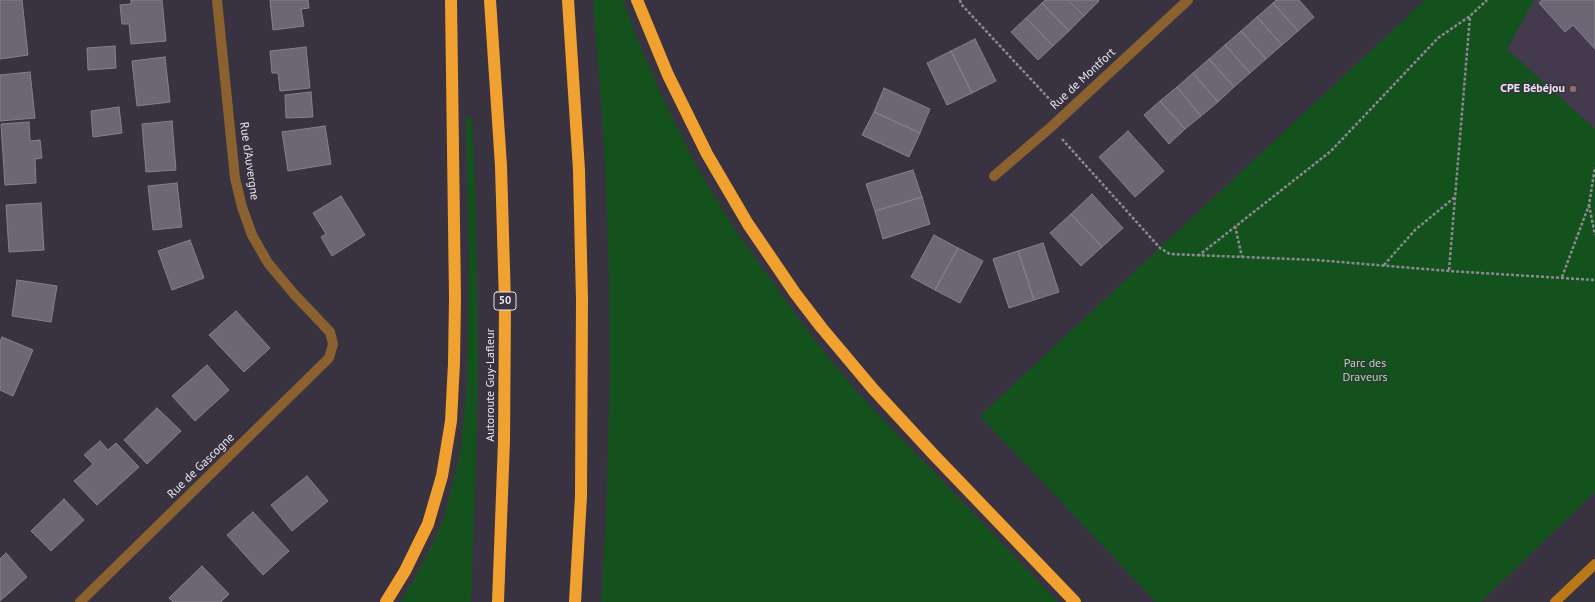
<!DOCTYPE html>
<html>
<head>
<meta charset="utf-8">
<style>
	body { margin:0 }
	canvas { display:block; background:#393240 }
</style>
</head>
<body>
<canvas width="1595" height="602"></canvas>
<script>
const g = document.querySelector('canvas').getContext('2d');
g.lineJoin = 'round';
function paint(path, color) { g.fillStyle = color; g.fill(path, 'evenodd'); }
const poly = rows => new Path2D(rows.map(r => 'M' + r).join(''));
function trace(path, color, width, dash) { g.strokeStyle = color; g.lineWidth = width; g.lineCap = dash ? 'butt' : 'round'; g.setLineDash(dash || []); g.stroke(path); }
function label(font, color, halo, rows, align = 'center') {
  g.font = font + ' "PT Sans",sans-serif'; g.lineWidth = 3; g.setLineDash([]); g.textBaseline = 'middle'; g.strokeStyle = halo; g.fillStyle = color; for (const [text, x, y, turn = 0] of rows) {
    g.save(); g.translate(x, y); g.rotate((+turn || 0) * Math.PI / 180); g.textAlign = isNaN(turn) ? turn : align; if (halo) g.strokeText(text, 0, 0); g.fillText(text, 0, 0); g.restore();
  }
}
paint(poly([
	[1534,0,1595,0,1595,129,1507,49]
]), '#433a4d');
paint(poly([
	[593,0,623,0,635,34,663,99,699,171,736,231,806,329,855,390,1058,602,601,602,606,520,610,374,609,272,604,141],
	[1425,0,1534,0,1507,49,1595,129,1595,492,1481,602,1156,602,980,416],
	[470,115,472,121,475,178,478,356,476,460,471,602,400,602,414,580,432,545,445,515,460,455,467,385,469,261,466,122,467,117]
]), '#14521d');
const building = poly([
	[0,0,22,0,28,55,0,59,0,0],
	[131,0,162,0,166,41,131,44,129,24,122,24,120,5,131,4,131,0],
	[270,0,308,0,309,8,301,9,304,26,273,30,270,0],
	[1045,0,1068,0,1084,16,1069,31,1042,3,1045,0],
	[1068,0,1098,0,1099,1,1084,16,1068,0],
	[1276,0,1299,0,1314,17,1298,31,1273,3,1276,0],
	[1542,0,1595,0,1595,49,1573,25,1565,32,1539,3,1542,0],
	[1042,3,1069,31,1053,46,1026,18,1042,3],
	[1273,3,1298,31,1282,45,1257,17,1273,3],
	[1257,17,1282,45,1266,59,1241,31,1257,17],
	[1026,18,1053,46,1038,60,1011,32,1026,18],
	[1241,31,1266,59,1250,73,1225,45,1241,31],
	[975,39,996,81,972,93,951,51,975,39],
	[1225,45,1250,73,1234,87,1209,59,1225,45],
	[115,46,116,68,88,70,87,48,115,46],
	[306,47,310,88,280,91,278,73,272,73,270,51,306,47],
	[951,51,972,93,947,105,927,63,951,51],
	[165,57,170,102,137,106,132,61,165,57],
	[1209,59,1234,87,1218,102,1193,73,1209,59],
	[30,72,35,118,0,121,0,75,30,72],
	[1193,73,1218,102,1201,116,1177,87,1193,73],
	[1177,87,1201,116,1185,129,1160,101,1177,87],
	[884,88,930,109,920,133,874,112,884,88],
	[311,92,313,117,286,118,285,95,311,92],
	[1160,101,1185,129,1169,144,1144,115,1160,101],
	[119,107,122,133,93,137,91,111,119,107],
	[874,112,920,133,909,157,862,135,874,112],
	[172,121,176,170,146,172,142,124,172,121],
	[29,122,30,141,40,140,42,158,35,159,36,183,5,185,1,124,29,122],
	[325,126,331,164,288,171,282,132,325,126],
	[1128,131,1164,171,1135,197,1099,157,1128,131],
	[913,170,922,197,875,211,866,184,913,170],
	[177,183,182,227,153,230,148,186,177,183],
	[1092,194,1123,228,1102,247,1071,214,1092,194],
	[341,196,365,235,332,256,321,237,326,234,313,213,341,196],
	[922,197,930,224,883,239,875,211,922,197],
	[41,203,44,250,9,252,6,205,41,203],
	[1071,214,1102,247,1081,266,1050,233,1071,214],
	[934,235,958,248,935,290,911,277,934,235],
	[190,240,204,278,172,290,158,251,190,240],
	[1043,243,1059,292,1034,300,1018,251,1043,243],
	[958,248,983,261,960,303,935,290,958,248],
	[1018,251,1034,300,1009,308,993,259,1018,251],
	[17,280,57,286,51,322,12,316,17,280],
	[236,311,270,348,244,372,209,335,236,311],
	[2,337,33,350,13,396,0,390,0,342,2,337],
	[207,365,229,390,195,421,172,396,207,365],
	[157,408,181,431,147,464,124,440,157,408],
	[100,441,108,450,116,443,139,467,97,505,74,481,93,464,84,455,100,441],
	[307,476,328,501,292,531,271,505,307,476],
	[64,499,84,520,51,551,31,531,64,499],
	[253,512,289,551,263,575,227,535,253,512],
	[6,553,27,577,0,601,0,559,6,553],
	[202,566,229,594,221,602,173,602,169,598,202,566]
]);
paint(building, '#6c6675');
trace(building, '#878090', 1);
trace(poly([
	[960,0,961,4,1053,103],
	[1062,139,1160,248,1170,254,1316,260,1449,271,1595,280],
	[1589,205,1595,235],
	[1235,226,1242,257],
	[1198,256,1331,151,1438,38,1470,16,1487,0],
	[1384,265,1415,230,1455,197],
	[1449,270,1470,16],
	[1562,277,1589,205,1595,167]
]), '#8f8995', 2.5, [3, 2]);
trace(poly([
	[994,176,1051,127,1188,0],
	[80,602,329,358,333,344,330,332,294,294,268,263,252,235,242,207,235,178,217,0]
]), '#8b622f', 10);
trace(poly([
	[1555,602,1595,564]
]), '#ba7919', 10);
trace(poly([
	[490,0,501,166,505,303,504,441,498,602],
	[568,0,579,170,582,300,581,496,575,602],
	[637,0,668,75,707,154,748,224,795,293,821,327,874,390,934,455,1075,602],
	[386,602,405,571,428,524,442,476,451,421,454,363,455,298,451,0]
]), '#f1a130', 12);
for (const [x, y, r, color] of [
	[1573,89,4,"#8d6e63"]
]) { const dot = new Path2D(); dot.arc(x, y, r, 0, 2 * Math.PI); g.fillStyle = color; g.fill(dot); trace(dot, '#393240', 1.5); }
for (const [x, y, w] of [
	[505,301,22]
]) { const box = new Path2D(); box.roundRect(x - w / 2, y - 9, w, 18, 3); g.fillStyle = '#393240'; g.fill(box); trace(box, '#e9e5ee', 1); }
label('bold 11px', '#e9e5ee', null, [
	["50",505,301]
]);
label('12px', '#e9e5ee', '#393240', [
	["Rue de Montfort",1083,79,-43],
	["Rue d'Auvergne",249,161,82],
	["Autoroute Guy-Lafleur",491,385,-90],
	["Rue de Gascogne",201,466,-44]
]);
label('bold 12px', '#e9e5ee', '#393240', [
	["CPE Bébéjou",1565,89]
], 'right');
label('12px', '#8ef294', '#393240', [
	["Parc des",1365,364],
	["Draveurs",1365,378]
]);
</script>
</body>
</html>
